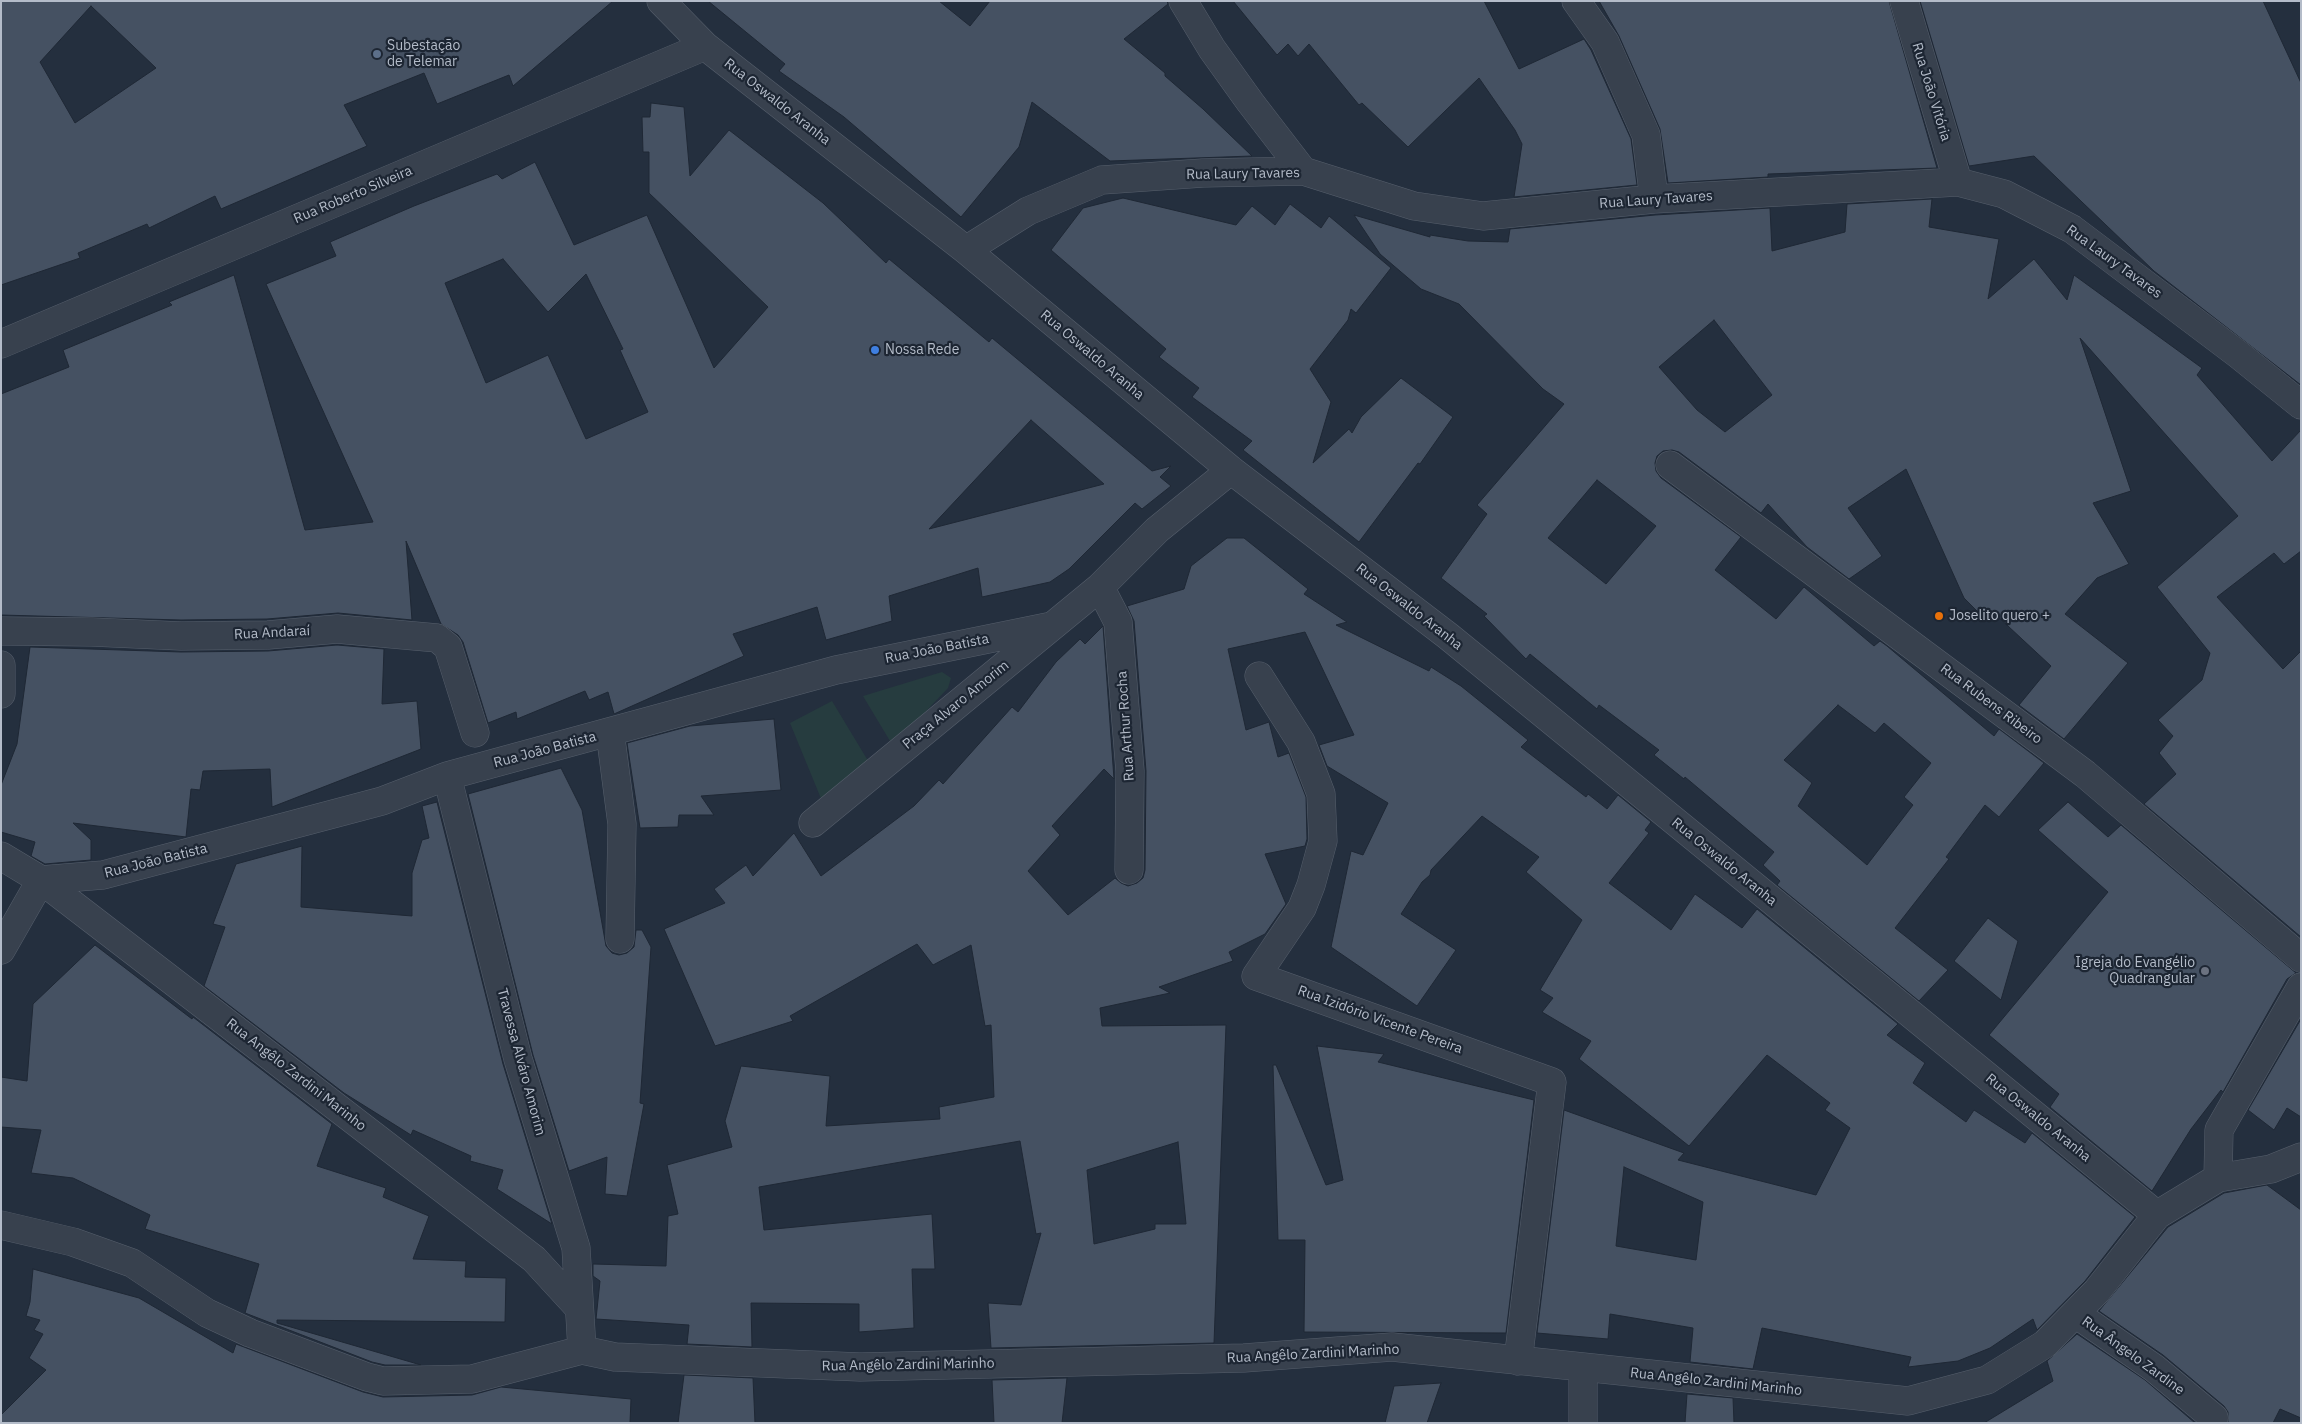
<!DOCTYPE html>
<html>
<head>
<meta charset="utf-8">
<style>
	body { margin:0 }
	#map { position:relative; width:2302px; height:1424px; overflow:hidden; background:#242f3e; font-family:"IBM Plex Sans",sans-serif }
	canvas { display:block }
	.frame { position:absolute; inset:0; border:2px solid #b4bcc9; pointer-events:none }
</style>
</head>
<body>
<div id="map">
<canvas width="2302" height="1424"></canvas>
<div class="frame"></div>
</div>
<script>
const g = document.querySelector('canvas').getContext('2d');
g.lineJoin = 'round';
function paint(path, color) { g.fillStyle = color; g.fill(path, 'evenodd'); }
const poly = rows => new Path2D(rows.map(r => 'M' + r).join(''));
function trace(path, color, width, dash) { g.strokeStyle = color; g.lineWidth = width; g.lineCap = dash ? 'butt' : 'round'; g.setLineDash(dash || []); g.stroke(path); }
function label(font, color, halo, rows, align = 'center') {
  g.font = font + ' "IBM Plex Sans",sans-serif'; g.lineWidth = 4.5; g.setLineDash([]); g.textBaseline = 'middle'; g.strokeStyle = halo; g.fillStyle = color; for (const [text, x, y, turn = 0] of rows) {
    g.save(); g.translate(x, y); g.rotate((+turn || 0) * Math.PI / 180); g.textAlign = isNaN(turn) ? turn : align; if (halo) g.strokeText(text, 0, 0); g.fillText(text, 0, 0); g.restore();
  }
}
paint(poly([
	[942,672,951,678,948,688,893,746,863,696],
	[832,701,873,769,822,801,790,723]
]), '#263c3f');
const building = poly([
	[1,1,613,1,513,86,509,75,437,104,424,73,344,105,367,146,221,209,215,196,149,228,147,224,78,253,80,258,1,285,1,1],
	[91,6,156,68,75,123,40,62,91,6],
	[708,1,939,1,970,26,990,1,1167,1,1168,4,1124,39,1165,73,1165,76,1203,109,1252,156,1110,161,1032,102,1019,147,961,217,844,117,779,71,785,64,708,1],
	[1233,1,1484,1,1519,69,1584,39,1591,50,1631,139,1637,185,1514,197,1522,144,1515,130,1479,78,1408,147,1362,103,1359,105,1309,44,1298,56,1288,44,1277,55,1233,1],
	[1599,1,1889,1,1937,168,1768,174,1768,177,1668,183,1660,129,1619,36,1599,1],
	[1920,1,2263,1,2301,83,2301,385,2154,271,2034,156,1969,166,1920,1],
	[651,103,684,107,690,176,729,130,823,203,886,263,889,259,989,342,992,338,1152,471,1171,466,1160,477,1171,486,1142,509,1135,503,1069,569,1050,582,982,597,978,568,889,596,892,621,826,640,817,607,733,634,744,656,614,714,608,692,589,700,585,691,517,719,516,712,488,723,463,642,458,635,441,624,406,541,412,620,338,613,267,619,181,620,1,615,1,394,69,367,63,350,172,305,169,302,234,275,305,530,373,522,266,284,336,256,330,242,414,206,497,174,502,179,535,162,574,245,647,215,714,368,768,307,649,193,649,152,643,152,642,117,650,117,651,103],
	[503,259,548,312,586,274,623,349,620,350,648,412,586,439,548,355,486,383,445,283,503,259],
	[1031,420,1104,484,929,529,1031,420],
	[1123,198,1236,225,1252,206,1275,225,1290,204,1321,228,1329,216,1391,268,1356,313,1351,309,1348,320,1310,369,1331,402,1313,463,1349,429,1352,433,1361,417,1401,378,1453,417,1420,464,1418,463,1359,542,1243,450,1252,441,1192,397,1199,388,1159,357,1166,349,1051,250,1083,208,1123,198],
	[1932,199,1929,227,1999,239,1988,299,2034,259,2067,300,2074,275,2202,368,2197,375,2272,461,2301,430,2301,551,2284,564,2274,553,2217,597,2283,669,2301,651,2301,937,2144,804,2176,774,2159,753,2173,736,2158,720,2202,680,2210,653,2157,587,2238,516,2080,338,2131,491,2093,503,2129,564,2097,578,2065,614,2128,663,2064,739,2019,705,2051,666,1994,613,1987,621,1964,598,1906,469,1848,508,1882,556,1849,579,1807,547,1768,504,1761,513,1679,452,1672,450,1663,451,1657,456,1655,463,1656,471,1661,478,1741,537,1715,570,1776,619,1804,587,1874,646,1880,641,1887,646,1994,736,1999,729,2044,763,1999,817,1985,805,1946,857,1949,859,1895,928,1948,970,1919,1001,1777,885,1780,881,1763,865,1774,852,1685,777,1684,779,1654,755,1659,750,1599,705,1597,709,1530,654,1526,659,1484,616,1487,614,1441,578,1487,514,1477,505,1564,404,1543,389,1459,304,1421,289,1380,254,1354,215,1430,237,1430,235,1468,241,1508,242,1510,229,1655,215,1770,208,1772,251,1845,232,1847,204,1932,199],
	[1714,320,1772,395,1725,432,1697,410,1659,367,1714,320],
	[1597,480,1656,526,1606,584,1548,538,1597,480],
	[1838,705,1875,733,1884,723,1931,763,1904,797,1913,805,1867,865,1798,806,1812,783,1784,760,1838,705],
	[1227,538,1244,538,1308,589,1304,594,1347,622,1336,625,1429,671,1431,667,1461,686,1528,740,1521,747,1586,797,1588,794,1607,809,1618,795,1651,822,1645,830,1649,833,1609,883,1671,930,1695,894,1742,928,1757,909,1898,1024,1887,1035,1925,1063,1913,1083,1966,1122,1974,1110,2025,1143,2032,1133,2135,1217,2085,1281,2037,1330,2033,1319,1990,1348,1958,1361,1908,1367,1911,1357,1762,1328,1753,1369,1690,1362,1693,1328,1610,1314,1608,1339,1537,1333,1564,1110,1684,1153,1678,1160,1816,1195,1850,1128,1825,1110,1830,1103,1767,1055,1689,1146,1579,1059,1591,1041,1542,1012,1553,998,1540,990,1582,920,1526,872,1539,857,1482,816,1431,870,1430,875,1422,882,1401,914,1456,950,1417,1006,1331,947,1351,851,1363,855,1388,803,1327,766,1319,745,1354,735,1305,632,1228,649,1246,730,1269,722,1278,757,1289,753,1306,797,1307,839,1305,846,1265,854,1286,904,1265,934,1229,952,1233,961,1159,987,1170,993,1100,1008,1102,1026,1226,1025,1214,1343,991,1348,988,1303,1021,1305,1041,1233,1036,1234,1020,1141,759,1187,764,1230,932,1214,935,1269,912,1269,914,1328,859,1332,859,1304,751,1303,752,1347,687,1344,689,1325,596,1319,600,1281,593,1276,593,1264,666,1266,668,1216,678,1214,667,1165,732,1147,725,1121,741,1066,830,1076,826,1126,940,1119,939,1107,994,1097,991,1025,985,1026,971,945,933,965,917,944,790,1016,793,1021,715,1046,664,929,725,903,714,889,746,865,753,876,794,833,821,876,914,806,939,780,943,784,1012,707,1018,712,1056,662,1080,639,1085,644,1103,626,1114,779,1104,769,1052,826,1060,835,1028,871,1068,915,1115,878,1121,883,1128,886,1137,883,1143,878,1145,870,1146,771,1134,621,1127,606,1184,589,1191,566,1227,538],
	[1178,1142,1186,1224,1155,1224,1155,1229,1094,1244,1087,1170,1178,1142],
	[1624,1167,1703,1202,1696,1260,1616,1246,1624,1167],
	[337,645,384,649,382,704,417,701,421,749,272,807,270,769,203,771,200,790,191,789,186,837,73,823,91,840,91,860,45,864,31,856,35,842,1,832,1,785,17,744,30,647,181,652,268,651,337,645],
	[774,719,781,790,701,796,714,815,679,815,678,827,640,828,627,743,690,726,774,719],
	[561,768,582,810,606,946,612,953,619,955,627,953,634,947,636,930,642,930,651,947,640,1103,644,1104,627,1196,605,1194,607,1157,569,1171,533,1055,468,794,561,768],
	[437,802,503,1064,552,1224,497,1189,503,1170,470,1161,471,1156,413,1130,411,1135,344,1093,204,986,225,927,213,924,236,864,302,846,301,907,412,916,412,873,422,840,429,838,422,806,437,802],
	[2068,802,2108,837,2121,825,2296,973,2287,979,2223,1092,2221,1090,2191,1129,2152,1191,2050,1107,2059,1094,1989,1035,2108,892,2038,830,2068,802],
	[1988,918,2018,941,2001,1000,1954,961,1988,918],
	[95,945,192,1019,193,1017,332,1124,317,1166,386,1188,383,1197,429,1216,413,1259,466,1261,465,1277,506,1278,505,1322,277,1320,277,1323,421,1365,385,1365,372,1362,245,1313,259,1264,145,1229,150,1215,73,1178,31,1173,41,1130,1,1127,1,1077,27,1081,33,1004,95,945],
	[2301,1019,2301,1117,2287,1108,2274,1130,2248,1110,2301,1019],
	[1317,1046,1384,1054,1378,1062,1534,1100,1506,1333,1304,1332,1305,1240,1278,1240,1273,1065,1276,1065,1326,1185,1343,1180,1317,1046],
	[2267,1185,2301,1210,2301,1418,2280,1409,2273,1423,2228,1423,2228,1412,2224,1406,2163,1355,2099,1311,2168,1227,2224,1193,2267,1185],
	[33,1269,139,1298,233,1353,236,1344,363,1392,383,1397,472,1395,501,1387,631,1399,630,1423,1,1423,1,1415,46,1370,29,1358,43,1334,34,1330,40,1320,26,1316,30,1302,33,1269],
	[2077,1334,2145,1380,2195,1423,1984,1423,2053,1381,2047,1361,2077,1334],
	[684,1375,753,1378,755,1423,678,1423,684,1375],
	[1067,1378,1062,1423,994,1423,992,1380,1067,1378],
	[1441,1383,1427,1423,1385,1423,1394,1386,1441,1383],
	[1687,1394,1733,1398,1734,1423,1685,1423,1687,1394]
]);
paint(building, '#455162');
trace(building, '#1f2835', 1);
const minor = poly([
	[661,1,705,46,966,250,1231,470,1448,636,2157,1215],
	[1183,1,1212,49,1250,102,1303,171],
	[1576,1,1605,42,1646,135,1654,199],
	[1904,1,1958,182],
	[966,250,1028,211,1102,180,1203,173,1303,171,1414,206,1483,216,1654,199,1958,182,2004,194,2072,229,2239,355,2301,405],
	[1,344,705,46],
	[1670,465,2085,774,2301,958],
	[1100,587,1118,622,1130,771,1129,870],
	[1,631,92,632,181,636,268,635,337,629,437,638,448,647,475,733],
	[1,665,1,694],
	[1259,676,1301,742,1321,794,1323,841,1311,885,1302,908,1256,976,1552,1082,1518,1361],
	[610,732,622,824,620,939],
	[447,776,518,1059,576,1248,582,1350],
	[813,823,1100,587,1157,530,1231,470],
	[1,856,41,880,534,1259,579,1308],
	[41,880,103,875,382,801,447,776,836,670,1052,626],
	[1,950,41,880],
	[2218,1178,2219,1130,2301,987],
	[1,1225,73,1242,132,1263,207,1313,250,1333,367,1377,383,1381,472,1379,582,1350,615,1357,860,1367,1244,1358,1392,1347,1908,1401,1987,1380,2045,1344,2097,1291,2157,1215,2218,1178,2271,1169,2301,1157],
	[2076,1314,2154,1368,2214,1418,2211,1423],
	[1583,1368,1583,1423]
]);
trace(minor, '#565f6c', 29);
trace(minor, '#38414e', 28);
for (const [x, y, r, color] of [
	[377,54,5,"#5c6f8a"],
	[875,350,5,"#3f7fe0"],
	[1939,616,5,"#e8710a"],
	[2205,971,5,"#6b7280"]
]) { const dot = new Path2D(); dot.arc(x, y, r, 0, 2 * Math.PI); g.fillStyle = color; g.fill(dot); trace(dot, '#1d2633', 2); }
label('14px', '#b4bcc9', '#1d2633', [
	["Subestação",387,46],
	["de Telemar",387,62],
	["Nossa Rede",885,350],
	["Joselito quero +",1949,616],
	["Igreja do Evangélio",2195,963,"right"],
	["Quadrangular",2195,979,"right"]
], 'left');
label('14px', '#b4bcc9', '#1d2633', [
	["Rua João Vitória",1931,92,73],
	["Rua Oswaldo Aranha",777,102,38],
	["Rua Laury Tavares",1243,174,-1],
	["Rua Roberto Silveira",353,195,-23],
	["Rua Laury Tavares",1656,200,-4],
	["Rua Laury Tavares",2114,262,36],
	["Rua Oswaldo Aranha",1092,355,40],
	["Rua Oswaldo Aranha",1409,607,38],
	["Rua Andaraí",272,633,-3],
	["Rua João Batista",937,649,-11],
	["Rua Rubens Ribeiro",1991,704,37],
	["Praça Alvaro Amorim",956,705,-39],
	["Rua Arthur Rocha",1126,726,-94],
	["Rua João Batista",545,750,-15],
	["Rua João Batista",156,861,-14],
	["Rua Oswaldo Aranha",1724,862,39],
	["Rua Izidório Vicente Pereira",1380,1020,20],
	["Travessa Alváro Amorim",521,1062,75],
	["Rua Angêlo Zardini Marinho",296,1075,38],
	["Rua Oswaldo Aranha",2038,1118,39],
	["Rua Angêlo Zardini Marinho",1313,1354,-3],
	["Rua Ângelo Zardine",2133,1356,36],
	["Rua Angêlo Zardini Marinho",908,1365,-1],
	["Rua Angêlo Zardini Marinho",1716,1382,6]
]);
</script>
</body>
</html>
